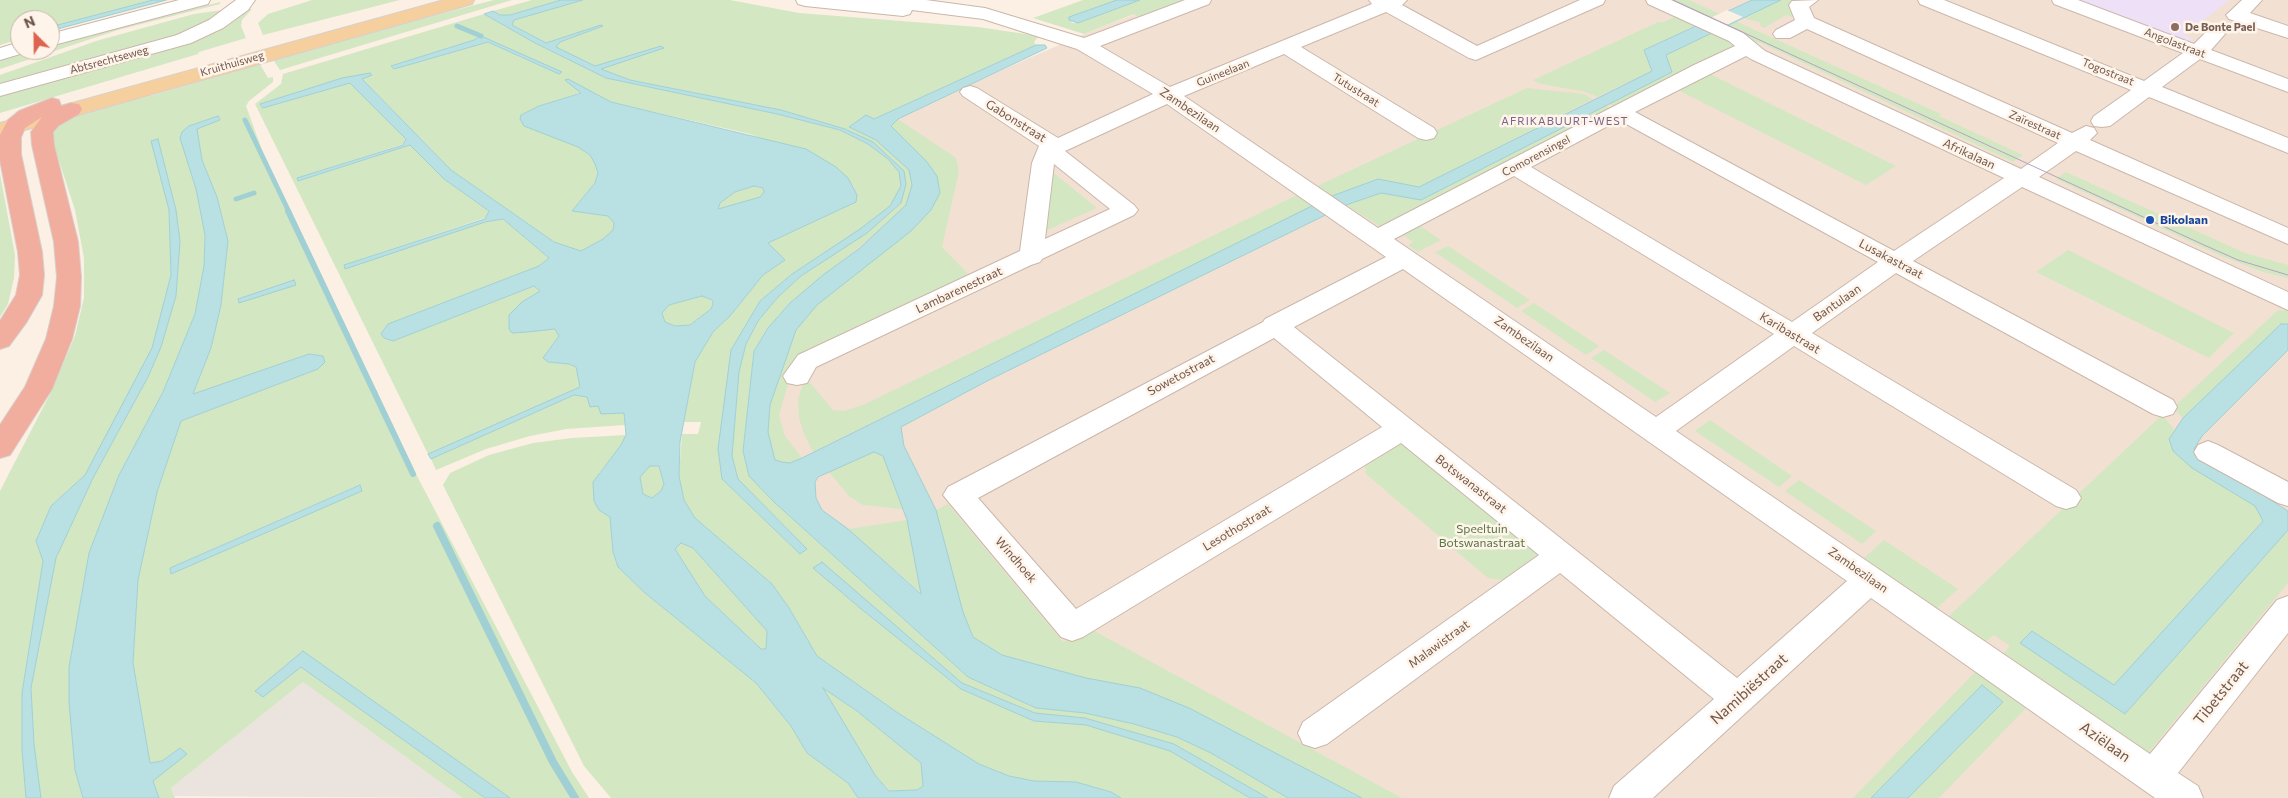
<!DOCTYPE html>
<html>
<head>
<meta charset="utf-8">
<style>
	body { margin:0 }
	#map { position:relative; width:2288px; height:798px; overflow:hidden; background:#fbf0e3; font-family:Commissioner,sans-serif }
	canvas { display:block }
	.north { position:absolute; left:10px; top:10px; width:50px; height:50px; box-sizing:border-box; background:#fef4e9; border:1px solid #c6b5aa; border-radius:50%; rotate:337deg; font-size:14px; font-weight:700; line-height:20px; text-align:center; color:#71564b }
	.north::after { content:''; display:block; margin:auto; width:18px; height:22px; background:#dd644f; clip-path:polygon(50% 0,100% 100%,50% 72%,0 100%) }
</style>
</head>
<body>
<div id="map">
<canvas width="2288" height="798"></canvas>
<div class="north">N</div>
</div>
<script>
const g = document.querySelector('canvas').getContext('2d');
g.lineJoin = 'round';
function paint(path, color) { g.fillStyle = color; g.fill(path, 'evenodd'); }
const poly = rows => new Path2D(rows.map(r => 'M' + r).join(''));
function trace(path, color, width, dash) { g.strokeStyle = color; g.lineWidth = width; g.lineCap = dash ? 'butt' : 'round'; g.setLineDash(dash || []); g.stroke(path); }
function label(font, color, halo, rows, align = 'center') {
  g.font = font + ' Commissioner,sans-serif'; g.lineWidth = 5; g.setLineDash([]); g.textBaseline = 'middle'; g.strokeStyle = halo; g.fillStyle = color; for (const [text, x, y, turn = 0] of rows) {
    g.save(); g.translate(x, y); g.rotate((+turn || 0) * Math.PI / 180); g.textAlign = isNaN(turn) ? turn : align; if (halo) g.strokeText(text, 0, 0); g.fillText(text, 0, 0); g.restore();
  }
}
paint(poly([
	[1103,0,2288,0,2288,798,1342,798,1065,694,752,466,799,319,873,127,1084,34,1133,15]
]), '#f2e1d2');
paint(poly([
	[303,682,462,798,174,796,171,788]
]), '#eae3de');
paint(poly([
	[2072,0,2230,0,2184,35,2193,39,2186,44]
]), '#ede0f7');
paint(poly([
	[0,0,169,0,50,31,50,20,20,20,20,39,0,45],
	[312,0,400,0,263,35,258,23,268,14],
	[494,0,512,0,280,70,272,58],
	[532,0,561,0,510,15,500,15,493,11],
	[583,0,730,0,799,13,978,27,1039,36,1034,42,1036,45,874,119,866,116,849,127,876,140,895,156,909,170,912,185,906,205,889,223,790,303,768,328,754,351,743,451,749,475,774,502,968,677,1036,708,1085,713,1134,724,1177,737,1211,753,1288,798,1268,798,1174,744,1085,718,1035,713,962,683,914,642,814,568,860,608,961,689,1034,721,1086,725,1170,751,1250,798,1121,798,1111,792,1076,782,1034,781,1009,776,979,764,898,713,817,656,789,608,772,584,695,518,684,500,679,476,682,434,698,434,701,422,684,422,695,362,713,332,730,316,763,275,784,260,768,243,856,202,854,187,836,167,750,134,611,102,566,80,582,92,539,106,521,115,555,137,578,147,590,155,595,163,598,173,595,183,572,211,608,216,614,223,613,231,603,239,581,251,554,242,451,170,362,79,342,78,261,104,264,108,350,83,406,139,403,144,298,178,298,181,410,145,444,179,489,211,485,218,344,265,485,222,503,219,549,258,539,266,388,324,381,334,384,338,393,341,534,286,540,291,522,302,545,329,555,329,559,336,547,353,548,362,569,364,576,367,580,388,428,454,255,104,281,84,283,74,484,14,535,43,606,78,777,114,840,130,868,144,888,159,899,172,901,186,890,206,860,229,792,274,760,301,731,350,724,409,722,479,800,554,807,549,738,479,732,456,739,372,746,344,758,321,778,297,801,276,867,233,901,204,906,184,891,158,845,129,781,110,630,80,600,69,600,65,595,66,555,47,560,42,602,26,546,43,512,25,514,20],
	[481,36,559,74,488,42,394,69,392,66,474,40],
	[1083,0,1117,0,1069,17,1072,23,1078,23,1140,0,1192,0,1142,19,1134,14,1084,34,1033,18],
	[1666,0,1689,0,1941,114,1939,116,2023,155,2013,162,1765,45,1758,42,1754,44],
	[1781,0,1796,0,1792,3,1799,19,1786,15,1764,28,1760,26,1761,23,1758,22,1742,18],
	[220,2,220,4,118,30,0,69,0,60,34,50,50,50,50,46],
	[242,9,252,9,242,20,241,26,246,38,199,52,198,54,0,113,0,94,171,46],
	[223,10,197,30,0,87,0,75,96,41,194,14],
	[1678,15,1698,24,1645,50,1652,71,1597,97,1586,92,1541,84,1533,80,1658,22,1664,22],
	[1714,31,1737,47,1614,107,1610,104,1672,72,1666,55],
	[260,64,268,78,273,77,273,82,249,101,246,106,278,194,361,369,572,772,589,798,510,798,303,651,263,697,300,666,485,798,462,798,303,682,171,788,175,798,159,798,152,781,180,748,162,761,150,764,133,663,138,580,157,492,181,421,318,369,325,362,323,356,309,354,193,395,211,348,221,305,228,241,217,197,202,160,196,129,220,120,218,116,189,126,188,164,196,189,205,235,204,266,195,314,163,392,119,475,89,553,69,667,75,770,83,798,41,798,34,744,31,688,56,558,93,478,148,377,161,347,176,296,180,241,176,210,158,139,152,142,169,210,171,275,152,349,110,431,85,475,51,506,36,541,43,561,22,693,22,750,26,798,0,798,0,491,50,394,75,336,84,298,84,258,75,210,50,133,68,116,154,95],
	[359,485,361,491,171,574,170,568],
	[1706,74,1712,75,1896,166,1866,185,1680,91,1679,89],
	[1527,88,1584,94,1593,99,1419,187,1378,179,1332,196,1317,186],
	[1606,106,1615,110,1386,230,1346,205,1381,193,1421,200],
	[898,119,956,158,959,171,942,247,969,275,808,349,798,357,793,367,779,415,785,436,802,458,790,463,775,460,768,432,770,405,796,329,817,305,931,210,905,139,890,126],
	[1050,170,1097,208,1041,233],
	[2066,172,2245,253,2288,265,2288,278,2263,272,2221,256,2056,179],
	[0,174,15,255,14,278,8,304,0,317],
	[754,186,763,188,764,192,760,197,718,210,720,203,735,192],
	[1299,194,1313,206,813,452,804,434,799,418,798,400,805,377,833,410,844,411,865,404],
	[1420,226,1441,240,1418,252,1408,245,1413,242,1403,235],
	[1448,246,1530,300,1517,308,1435,252],
	[2068,250,2234,333,2209,358,2036,272],
	[702,296,708,297,713,303,711,309,690,325,675,326,665,322,662,313,669,305],
	[1534,303,1599,346,1586,355,1521,311],
	[2278,310,2288,311,2288,324,2281,324,2183,418,2173,408],
	[1604,350,1670,393,1655,402,1591,358],
	[574,395,587,397,598,406,624,413,625,425,566,429,530,436,486,449,436,470,431,459],
	[2162,415,2174,429,2169,439,2192,468,2255,506,2263,520,2114,685,2032,631,2020,643,2125,714,2288,530,2288,583,2148,753,2003,654,2010,646,1994,635,1985,642,1948,617],
	[1710,420,1792,476,1779,487,1695,431],
	[626,435,622,445,599,473,599,510,610,517,613,552,618,567,645,593,756,683,791,726,807,753,848,783,858,798,611,798,584,766,443,485,450,473,489,455,533,443,572,438],
	[1405,437,1544,551,1502,580,1488,578,1366,474,1365,462],
	[874,452,883,456,902,509,863,505,849,496,829,472],
	[650,466,659,466,664,484,662,491,652,498,643,494,640,477],
	[1799,480,1876,531,1862,544,1785,491],
	[948,504,1063,642,1089,628,1402,798,1362,798,1189,708,1140,688,1086,678,1002,655,973,637,963,612,936,510],
	[907,520,922,594,848,529],
	[1884,540,1958,589,1936,609,1863,559],
	[681,543,693,548,767,631,766,649,761,649,705,596,675,549],
	[1976,671,2026,708,1939,798,1908,798,2003,702,1982,686,1871,798,1853,798],
	[822,687,857,711,921,763,923,786,917,790,890,791,875,775]
]), '#d4e7c3');
const water = poly([
	[153,0,166,0,50,31,50,27,153,0],
	[561,0,583,0,514,20,512,25,546,43,601,25,603,26,560,42,556,47,595,66,661,46,664,48,601,69,630,80,781,110,845,129,873,142,904,171,906,184,901,203,867,233,801,276,778,297,758,321,746,344,739,372,732,456,738,479,807,549,800,554,722,479,718,449,731,350,760,301,792,274,860,229,890,206,901,186,899,172,888,159,868,144,840,130,777,114,606,78,535,43,484,14,493,11,500,15,510,15,561,0],
	[1117,0,1140,0,1078,23,1069,20,1069,17,1117,0],
	[1752,0,1781,0,1666,55,1672,72,1421,200,1381,193,1346,205,989,380,901,427,904,446,936,510,963,612,973,637,1002,655,1086,678,1140,688,1189,708,1362,798,1288,798,1211,753,1177,737,1134,724,1085,713,1036,708,968,677,774,502,749,476,743,451,754,351,768,328,790,303,823,275,860,248,906,205,912,185,909,170,876,140,849,127,866,115,874,119,1036,45,1045,45,1047,48,898,119,891,126,927,162,937,176,940,193,931,210,911,231,817,305,796,330,770,405,768,432,775,460,782,462,790,463,802,458,1332,196,1378,179,1419,187,1652,71,1644,50,1752,0],
	[874,452,883,456,907,520,921,594,848,529,822,510,816,498,815,482,818,477,874,452],
	[481,36,562,72,559,74,488,42,394,69,391,66,474,40,481,36],
	[370,73,372,75,362,79,451,170,554,242,581,251,603,239,613,230,614,223,608,216,572,211,595,183,598,173,595,164,590,155,578,147,524,126,520,119,521,115,539,106,581,93,565,80,568,79,611,102,806,149,836,167,848,178,857,195,856,202,768,243,785,260,763,275,730,316,713,332,695,362,680,442,679,476,684,500,695,518,772,584,789,608,817,656,898,713,979,764,1009,776,1034,781,1076,782,1111,792,1121,798,858,798,848,783,807,753,791,726,756,683,645,593,618,567,613,552,610,517,599,510,594,501,593,482,621,445,626,435,624,413,601,414,598,406,590,407,587,397,574,395,431,459,428,454,580,387,576,367,569,364,548,362,543,358,559,336,555,329,527,332,512,333,509,329,509,315,522,302,540,291,534,286,393,341,384,338,381,334,388,324,539,266,549,258,503,219,485,222,345,269,344,265,485,219,489,211,444,179,410,145,298,181,297,178,403,145,406,139,350,83,263,108,260,104,342,78,370,73],
	[754,186,763,188,764,192,760,197,718,209,720,203,735,192,754,186],
	[702,296,712,300,713,304,711,309,690,325,675,326,665,322,662,313,669,305,702,296],
	[650,466,659,466,664,484,661,491,652,498,643,494,640,477,650,466],
	[681,543,693,548,767,631,766,649,761,649,705,596,675,549,681,543],
	[823,688,857,711,921,763,923,786,917,790,889,791,875,775,823,688],
	[218,116,220,120,197,129,202,160,217,197,228,241,221,305,211,348,193,394,309,354,323,356,325,362,318,369,181,421,157,492,138,580,133,663,150,763,162,761,180,748,187,754,153,781,159,798,83,798,75,770,69,702,69,667,89,553,119,475,163,392,195,314,204,266,205,235,196,189,180,138,182,132,189,126,218,116],
	[158,139,176,210,180,241,176,296,161,347,148,377,93,478,56,558,31,688,34,744,41,798,26,798,22,750,22,693,43,561,36,541,51,506,85,475,152,348,171,275,169,210,151,141,158,139],
	[294,280,296,285,239,303,238,299,294,280],
	[2281,324,2288,324,2288,350,2202,436,2194,449,2206,459,2288,511,2288,530,2125,714,2020,643,2032,631,2114,685,2263,521,2255,506,2192,468,2173,451,2169,439,2183,418,2281,324],
	[360,485,362,491,171,574,170,568,360,485],
	[822,562,962,683,1035,713,1085,718,1174,744,1268,798,1250,798,1170,751,1086,725,1034,721,961,689,860,608,813,568,822,562],
	[303,651,510,798,485,798,301,667,263,697,255,691,303,651],
	[1982,685,2003,702,1908,798,1871,798,1982,685]
]);
paint(water, '#b9e0e3');
trace(water, '#a0d0d4', 1);
paint(poly([
	[1727,10,1743,17,1714,31,1698,24]
]), '#fbf0e3');
trace(poly([
	[457,26,481,36],
	[245,120,289,212],
	[236,199,254,193]
]), '#a0d0d4', 5);
trace(poly([
	[288,211,413,474]
]), '#a0d0d4', 6);
trace(poly([
	[437,526,553,762,575,798]
]), '#a0d0d4', 8);
const minor = poly([
	[179,0,210,0,208,4,50,46,50,34,179,0],
	[236,0,255,0,248,10,223,28,191,43,0,96,0,84,177,35,209,20,236,0],
	[796,0,926,0,985,8,1084,38,1185,0,1211,0,1209,4,1100,46,1170,87,1372,4,1369,0,1407,0,1402,5,1477,46,1580,0,1605,0,1603,4,1476,60,1469,58,1386,12,1301,47,1434,128,1437,133,1434,138,1426,140,1418,138,1284,54,1184,96,1378,228,1694,65,1735,46,1729,41,1648,4,1646,0,1671,0,1743,33,1765,51,2021,169,2058,143,1807,29,1790,38,1776,38,1773,34,1776,30,1795,20,1789,5,1792,1,1818,0,1809,7,1814,18,2072,133,2086,126,2094,128,2097,133,2090,140,2288,228,2288,244,2076,151,2039,177,2288,292,2288,310,2022,187,1913,261,2173,400,2177,407,2173,414,2163,417,2153,414,1896,273,1812,333,2076,490,2081,498,2076,506,2066,509,2056,506,1794,346,1676,431,2150,754,2277,600,2288,596,2288,633,2178,773,2198,786,2203,798,2155,798,1871,598,1653,798,1609,798,1614,786,1714,699,1560,573,1327,744,1315,748,1303,744,1298,733,1303,722,1539,555,1401,443,1083,637,1072,641,1061,637,943,495,948,487,1263,322,1265,319,1386,257,1167,104,1065,151,1134,205,1138,210,1134,215,1042,259,1040,262,1031,265,816,367,807,383,797,385,787,383,783,376,798,355,1020,251,1032,163,1039,146,963,96,960,92,963,88,970,86,977,88,1058,138,1153,94,1077,49,983,19,912,10,910,14,903,16,805,6,798,4,796,0],
	[1746,56,1751,59,2004,178,1894,251,1635,112,1746,56],
	[1619,120,1878,262,1792,322,1531,167,1619,120],
	[1054,164,1110,209,1045,239,1054,164],
	[1514,176,1774,334,1656,417,1394,239,1514,176],
	[1403,269,1847,581,1737,678,1294,327,1403,269],
	[1274,338,1382,427,1076,609,978,498,1274,338],
	[1918,0,1944,0,2144,81,2183,53,2054,4,2052,0,2078,0,2194,44,2208,30,2222,30,2225,34,2211,50,2288,79,2288,92,2200,59,2162,87,2288,138,2288,153,2149,97,2110,126,2102,127,2094,126,2091,121,2094,116,2131,90,1920,4,1918,0],
	[2242,0,2262,0,2250,13,2288,26,2288,38,2229,19,2226,15,2242,0],
	[20,42,20,50,29,50,27,52,0,60,0,48,20,42],
	[2208,441,2218,445,2288,482,2288,506,2278,503,2198,459,2194,452,2198,445,2208,441]
]);
const major = poly([
	[444,0,474,0,472,4,0,137,0,123,444,0]
]);
const highway = poly([
	[52,98,59,100,61,106,71,103,79,104,82,109,79,114,58,126,53,132,54,145,78,242,81,277,80,306,72,339,52,389,10,455,0,458,0,425,25,387,46,339,54,306,57,277,54,242,32,145,31,132,42,117,25,128,21,137,21,154,42,252,44,275,42,295,26,323,9,346,0,349,0,321,16,295,20,275,18,252,0,160,0,135,8,120,19,111,52,98]
]);
trace(minor, '#cbb7aa', 2);
trace(major, '#d7d0cd', 2);
trace(highway, '#d7d0cd', 2);
paint(minor, '#fff');
paint(major, '#f6cf9f');
paint(highway, '#f1ad9e');
trace(poly([
	[1673,0,2204,245,2238,260,2288,275]
]), '#b2a3c3', 1);
for (const [x, y, r, color] of [
	[2175,27,5,"#8d6e63"],
	[2150,220,5,"#1a4fb4"]
]) { const dot = new Path2D(); dot.arc(x, y, r, 0, 2 * Math.PI); g.fillStyle = color; g.fill(dot); trace(dot, '#fef4e9', 2); }
label('bold 11px', '#785e54', '#fef4e9', [
	["De Bonte Pael",2185,27]
], 'left');
label('11px', '#71564b', '#fef4e9', [
	["Angolastraat",2175,43,21],
	["Abtsrechtseweg",109,60,-15],
	["Kruithuisweg",232,64,-16],
	["Togostraat",2108,72,22],
	["Guineelaan",1223,73,-22],
	["Tutustraat",1356,90,32],
	["Zaïrestraat",2035,125,24],
	["Comorensingel",1536,156,-28]
]);
g.letterSpacing = '1px';
label('11px', '#7b638d', '#fef4e9', [
	["AFRIKABUURT-WEST",1565,121]
]);
g.letterSpacing = '0px';
label('12px', '#71564b', '#fef4e9', [
	["Zambezilaan",1190,110,34],
	["Gabonstraat",1016,121,32],
	["Afrikalaan",1969,154,25],
	["Lusakastraat",1891,259,28],
	["Lambarenestraat",959,290,-25],
	["Bantulaan",1837,303,-35],
	["Karibastraat",1790,333,31],
	["Zambezilaan",1524,339,35],
	["Sowetostraat",1181,375,-28],
	["Botswanastraat",1471,484,38],
	["Lesothostraat",1237,528,-31],
	["Windhoek",1016,560,49],
	["Zambezilaan",1858,570,35],
	["Malawistraat",1439,644,-36]
]);
label('bold 12px', '#164399', '#fef4e9', [
	["Bikolaan",2160,220]
], 'left');
label('12px', '#567643', '#fef4e9', [
	["Speeltuin",1482,529],
	["Botswanastraat",1482,543]
]);
label('15px', '#71564b', '#fef4e9', [
	["Namibiëstraat",1749,689,-42],
	["Tibetstraat",2221,693,-51],
	["Aziëlaan",2105,742,35]
]);
</script>
</body>
</html>
